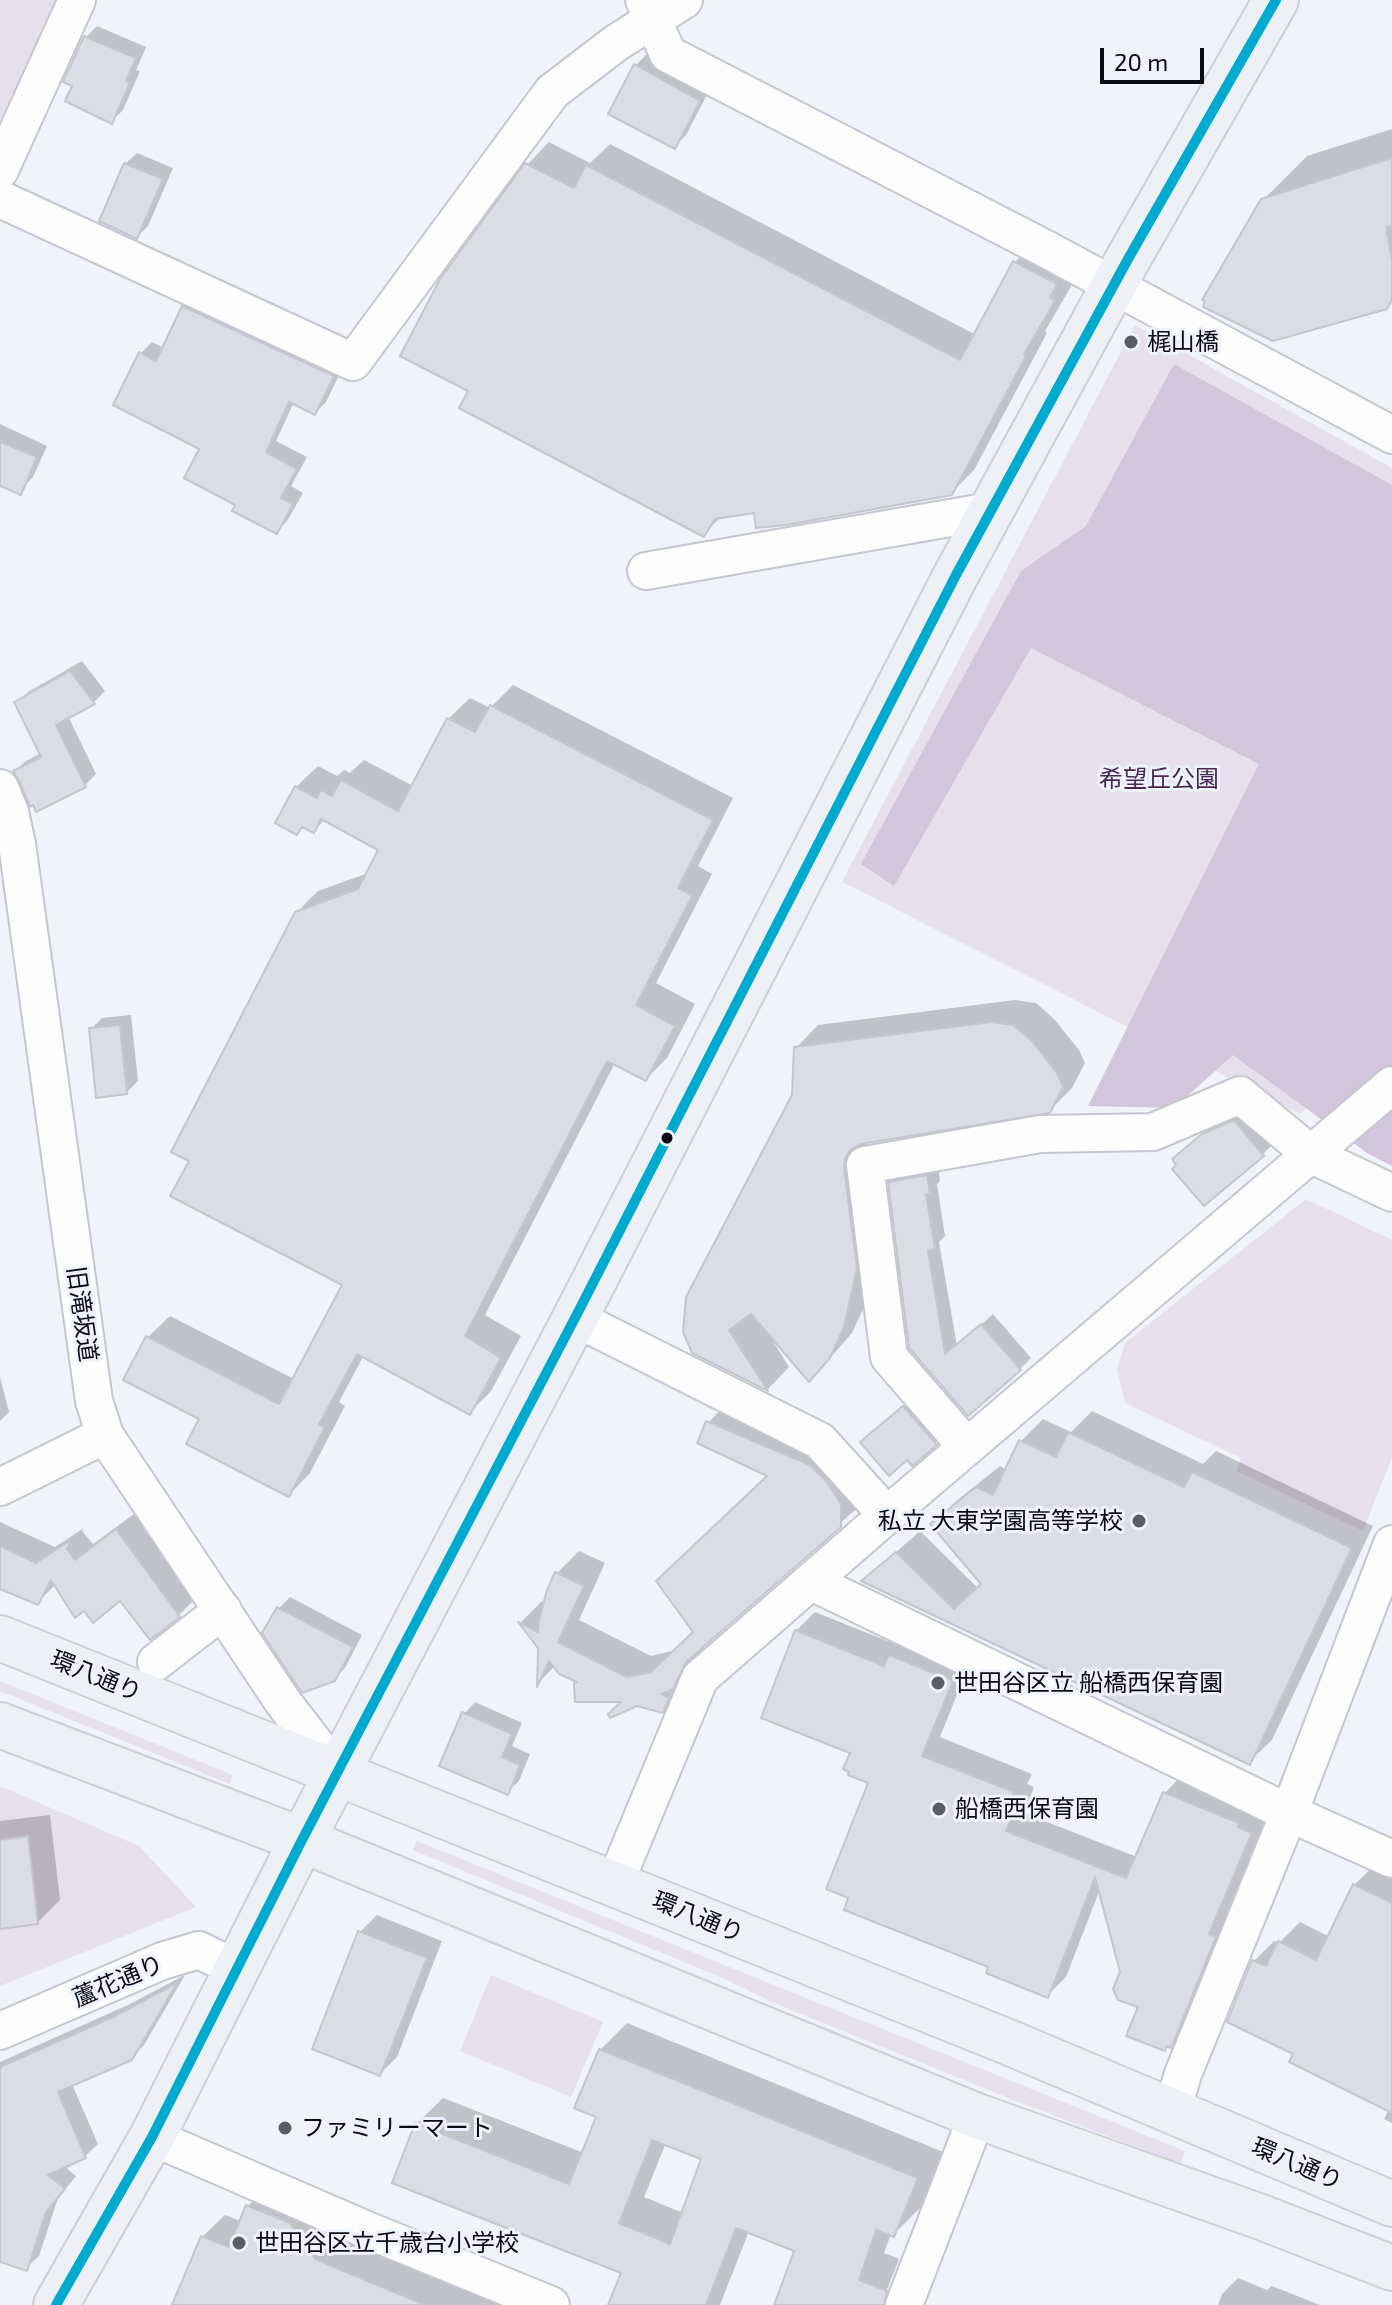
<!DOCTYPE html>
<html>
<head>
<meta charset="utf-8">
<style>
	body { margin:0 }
	#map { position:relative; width:1392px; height:2305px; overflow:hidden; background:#f0f3fa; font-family:"Exo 2",sans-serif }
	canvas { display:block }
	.scale { position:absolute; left:1100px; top:48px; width:104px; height:36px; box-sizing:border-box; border:4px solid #090c15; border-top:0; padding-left:10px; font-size:24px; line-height:28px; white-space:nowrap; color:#090c15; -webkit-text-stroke:6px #edf2fd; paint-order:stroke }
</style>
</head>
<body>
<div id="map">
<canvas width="1392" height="2305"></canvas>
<div class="scale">20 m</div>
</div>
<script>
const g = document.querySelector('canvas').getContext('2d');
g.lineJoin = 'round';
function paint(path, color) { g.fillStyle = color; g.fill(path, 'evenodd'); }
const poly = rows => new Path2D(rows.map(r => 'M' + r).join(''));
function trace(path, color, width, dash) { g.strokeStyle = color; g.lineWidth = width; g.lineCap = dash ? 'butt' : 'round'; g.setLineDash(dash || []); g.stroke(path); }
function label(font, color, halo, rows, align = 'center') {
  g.font = font + ' "Exo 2","Noto Sans JP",sans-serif'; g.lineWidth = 6; g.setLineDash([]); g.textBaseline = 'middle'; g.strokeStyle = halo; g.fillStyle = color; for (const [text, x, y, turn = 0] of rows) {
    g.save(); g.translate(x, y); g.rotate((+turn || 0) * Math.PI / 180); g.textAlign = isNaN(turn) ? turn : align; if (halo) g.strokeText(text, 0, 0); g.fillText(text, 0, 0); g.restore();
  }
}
paint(poly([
	[0,0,61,0,0,138],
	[1135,325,1392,468,1392,1033,1300,1114,842,882],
	[1306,1199,1392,1240,1392,1457,1363,1531,1236,1471,1241,1458,1125,1403,1117,1369,1125,1343],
	[0,1681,233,1775,230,1784,0,1691],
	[0,1786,139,1846,196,1907,0,1986],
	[417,1841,1185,2151,1181,2164,1021,2103,774,2003,725,1979,413,1850],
	[491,1975,603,2022,571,2097,460,2051]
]), '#e6dfee');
paint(poly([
	[1174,364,1392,485,1392,1166,1367,1153,1233,1055,1174,1108,1088,1106,1259,764,1031,648,894,886,861,864,1021,571,1086,526]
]), '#d2c6dc');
paint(poly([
	[97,26,146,47,136,70,140,71,123,110,112,121,74,85,86,37],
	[647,54,710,89,686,135,675,146,636,65],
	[1392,129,1392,301,1386,307,1263,200,1307,156],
	[549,142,590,163,610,144,976,335,1015,262,1037,240,1076,278,1045,331,1047,333,974,470,951,493,723,515,704,534,471,390,527,165],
	[137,153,173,168,148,226,137,237,125,164],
	[195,296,344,365,326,402,315,413,294,402,276,441,307,457,291,486,303,493,287,521,276,532,238,504,141,353,152,342,164,348,183,307],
	[0,424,47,446,33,477,22,488,0,479],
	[82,661,105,691,94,702,68,716,96,774,85,785,15,771,26,761,41,753,17,703,28,692],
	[513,685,733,798,698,866,712,874,656,983,695,1004,667,1058,646,1079,615,1063,485,1315,521,1336,491,1391,470,1412,364,1355,339,1402,345,1406,310,1473,289,1495,202,1419,148,1337,170,1316,294,1379,345,1284,192,1160,296,913,318,891,368,873,381,849,325,819,314,831,304,826,297,833,296,787,318,766,337,776,344,770,350,773,364,760,413,786,448,719,470,698,490,708],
	[1015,1000,1036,1003,1054,1019,1079,1050,1085,1063,1072,1088,1049,1111,866,1141,878,1245,866,1303,852,1333,831,1357,809,1379,773,1337,771,1338,789,1367,768,1389,694,1352,794,1095,796,1048,818,1025],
	[131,1015,138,1081,126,1093,91,1029,102,1018],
	[1246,1110,1274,1143,1263,1154,1185,1148,1216,1123],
	[938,1165,940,1181,937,1184,945,1236,939,1242,957,1346,993,1314,1031,1358,1020,1369,911,1347,890,1183,902,1172],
	[0,1377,9,1412,0,1421],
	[730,1400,832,1443,863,1503,706,1643,685,1688,662,1711,625,1700,578,1681,555,1666,539,1682,540,1647,521,1622,542,1601,545,1603,557,1573,579,1551,605,1563,579,1620,651,1656,676,1650,696,1631,770,1475,708,1423],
	[909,1402,941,1438,912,1463,908,1458,868,1437],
	[1092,1411,1203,1464,1216,1451,1373,1526,1272,1740,1249,1762,864,1580,920,1531,978,1588,983,1583,933,1524,955,1502,1000,1466,1007,1470,1021,1441,1043,1419,1071,1432],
	[134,1514,196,1598,179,1615,121,1598,85,1608,56,1584,37,1603,0,1587,0,1522,55,1547,84,1528,82,1531,93,1544],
	[290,1597,362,1635,345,1668,333,1680,279,1608],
	[815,1612,900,1646,909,1637,970,1662,940,1737,1032,1774,1027,1784,1034,1787,1024,1813,1137,1857,1165,1793,1183,1774,1269,1814,1226,1915,1233,1918,1189,2027,1171,2045,1165,2049,1122,1972,1100,1889,1066,1977,1047,1996,990,1966,852,1752,796,1631],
	[475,1702,522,1723,512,1746,530,1754,519,1781,507,1792,464,1714],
	[50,1815,60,1900,38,1922,0,1927,0,1821],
	[1375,1865,1392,1873,1392,2123,1384,2119,1389,2109,1295,2053,1254,1961,1274,1941,1279,1943,1300,1922,1330,1937,1354,1885],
	[377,1915,442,1941,397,2057,380,2074,360,1932],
	[185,1975,144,2045,131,2058,72,2084,98,2144,85,2156,64,2166,76,2176,58,2198,39,2256,26,2268,0,2260,0,2062,128,2005],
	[627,2023,943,2152,920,2208,893,2235,891,2234,884,2253,899,2259,881,2305,783,2305,796,2249,749,2231,720,2305,628,2305,623,2272,416,2124,443,2098,584,2153,599,2116,600,2050],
	[666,2143,703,2158,683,2213,644,2197],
	[270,2184,312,2201,337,2237,504,2305,174,2305,202,2237,225,2215,241,2221,248,2206],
	[1238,2278,1267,2290,1272,2286,1320,2305,1218,2305,1222,2294]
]), '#0003');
const building = poly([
	[84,36,136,58,126,81,130,82,112,124,65,101,72,86,63,82,84,36],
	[634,64,700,101,675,149,608,114,634,64],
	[1392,158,1392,226,1386,227,1392,261,1392,300,1387,309,1273,341,1203,307,1205,301,1202,300,1261,199,1392,158],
	[124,163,163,179,137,239,99,221,124,163],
	[525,163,574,188,586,165,960,360,1013,261,1057,284,1050,298,1055,301,1024,354,1026,356,952,495,786,525,756,528,754,513,715,519,704,537,459,408,468,391,400,356,440,279,525,163],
	[182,306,334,376,315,415,289,402,266,452,297,469,281,498,293,504,277,534,232,511,235,505,184,478,199,449,113,405,139,352,156,361,182,306],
	[0,442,37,457,21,495,0,486,0,442],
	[70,671,95,704,56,725,86,787,36,812,33,805,30,807,19,780,13,771,41,757,14,702,70,671],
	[490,705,713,820,678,888,692,896,636,1005,675,1026,646,1081,607,1061,465,1336,501,1358,470,1415,357,1354,319,1424,325,1427,289,1497,186,1444,199,1419,123,1380,146,1336,279,1404,342,1285,170,1196,189,1161,171,1152,295,912,358,889,378,850,321,819,314,833,302,827,297,835,275,823,295,786,317,798,321,790,332,796,341,780,398,811,447,718,475,732,490,705],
	[991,1022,1013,1025,1032,1041,1057,1073,1063,1087,1050,1113,861,1144,851,1149,845,1158,844,1168,857,1268,844,1327,830,1358,809,1382,751,1314,729,1330,768,1391,692,1353,683,1332,686,1297,792,1095,794,1047,991,1022],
	[120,1025,127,1094,96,1098,89,1028,120,1025],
	[1234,1120,1264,1156,1204,1206,1172,1169,1176,1165,1172,1159,1202,1134,1234,1120],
	[927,1175,930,1194,926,1194,935,1249,928,1250,945,1354,981,1324,1021,1370,968,1416,909,1348,888,1182,927,1175],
	[903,1406,937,1445,912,1466,907,1460,889,1476,860,1442,903,1406],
	[706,1421,810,1465,827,1482,841,1504,841,1527,686,1662,673,1689,661,1694,669,1698,663,1713,637,1706,610,1718,608,1714,621,1702,575,1702,574,1683,577,1682,559,1674,549,1661,537,1687,538,1648,518,1622,538,1632,539,1620,547,1590,555,1572,584,1586,558,1642,627,1677,651,1672,693,1632,656,1581,767,1476,697,1443,706,1421],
	[1068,1432,1184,1487,1192,1472,1352,1548,1250,1765,861,1581,896,1552,954,1609,981,1584,930,1524,976,1487,993,1495,1019,1440,1056,1457,1068,1432],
	[116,1529,180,1617,150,1640,120,1601,93,1623,84,1611,75,1618,51,1580,38,1605,0,1589,0,1546,36,1563,71,1540,67,1549,75,1560,116,1529],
	[277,1607,353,1647,335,1681,302,1693,262,1633,277,1607],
	[795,1630,884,1666,889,1655,953,1681,922,1756,1014,1792,1010,1803,1016,1806,1006,1831,1126,1878,1163,1792,1239,1823,1238,1827,1252,1833,1209,1934,1216,1937,1171,2048,1167,2046,1165,2051,1126,2036,1138,2007,1118,2000,1113,1989,1120,1972,1095,1877,1048,1998,986,1973,988,1967,844,1910,848,1898,826,1889,868,1783,848,1775,849,1772,843,1769,850,1753,761,1718,795,1630],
	[462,1712,512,1734,502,1757,520,1765,508,1795,439,1766,462,1712],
	[28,1836,38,1924,0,1929,0,1840,28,1836],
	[1353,1884,1392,1903,1392,2113,1289,2062,1293,2054,1227,2022,1252,1960,1266,1966,1278,1941,1316,1960,1353,1884],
	[358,1931,427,1958,380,2076,312,2049,358,1931],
	[177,1983,132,2060,58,2092,86,2158,48,2175,65,2189,46,2212,27,2271,0,2262,0,2067,113,2017,177,1983],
	[599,2049,918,2178,894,2237,876,2230,859,2280,887,2291,884,2305,774,2305,794,2251,736,2228,706,2305,608,2305,621,2273,392,2183,415,2123,569,2184,596,2117,574,2108,599,2049],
	[652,2140,701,2159,670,2244,619,2223,652,2140],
	[246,2205,290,2223,315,2259,425,2305,172,2305,201,2236,229,2247,246,2205]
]);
paint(building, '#dcdce7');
trace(building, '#c5c5cd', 2);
const minor = poly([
	[644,0,668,54,1042,247,1392,435],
	[0,170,77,0],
	[0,199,353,362,552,92,616,43,684,0],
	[646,571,990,511],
	[0,788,10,812,17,844,94,1401,105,1435,283,1702,337,1772],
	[575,1318,820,1441,887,1515],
	[967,1447,889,1357,865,1165,1040,1134,1153,1132,1240,1095,1312,1155,1392,1193],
	[0,1487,105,1435],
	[812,1582,1289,1813,1392,1859],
	[156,1662,223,1610],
	[615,1883,700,1678,887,1515,1392,1085],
	[0,2031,162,1961,199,1950,237,1969],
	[1172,2111,1183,2074,1289,1813,1392,1544],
	[152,2137,367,2230,551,2305],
	[904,2305,977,2116]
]);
const major = poly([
	[0,1638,1008,2042,1392,2204],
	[0,1725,302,1840,977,2116,1261,2217,1392,2268],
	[56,2305,152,2137,302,1840,575,1318,956,575,1128,259,1276,0]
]);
trace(minor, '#c4c7cf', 40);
trace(major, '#cdcfd3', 48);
trace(minor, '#fdfdfe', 36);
trace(major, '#edf1f6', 44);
trace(poly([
	[56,2305,152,2137,302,1840,575,1318,956,575,1128,259,1276,0]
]), '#00a9ce', 10);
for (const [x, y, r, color] of [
	[1131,342,8,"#5a5d65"],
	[667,1138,7,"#090c15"],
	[1139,1521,8,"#5a5d65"],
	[938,1683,8,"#5a5d65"],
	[939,1809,8,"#5a5d65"],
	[285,2128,8,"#5a5d65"],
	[239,2243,8,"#5a5d65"]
]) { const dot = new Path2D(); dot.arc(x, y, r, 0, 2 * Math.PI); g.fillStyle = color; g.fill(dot); trace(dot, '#edf2fd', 3); }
label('24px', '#090c15', '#edf2fd', [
	["梶山橋",1147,342],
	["私立 大東学園高等学校",1123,1521,"right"],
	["世田谷区立 船橋西保育園",954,1683],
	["船橋西保育園",955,1809],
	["ファミリーマート",301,2128],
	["世田谷区立千歳台小学校",255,2243]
], 'left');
label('24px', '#472853', '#edf2fd', [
	["希望丘公園",1159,779]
]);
label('24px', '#090c15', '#edf2fd', [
	["旧滝坂道",82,1314,82],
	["環八通り",96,1676,22],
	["環八通り",698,1917,22],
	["蘆花通り",118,1981,-23],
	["環八通り",1297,2164,23]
]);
</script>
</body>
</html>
